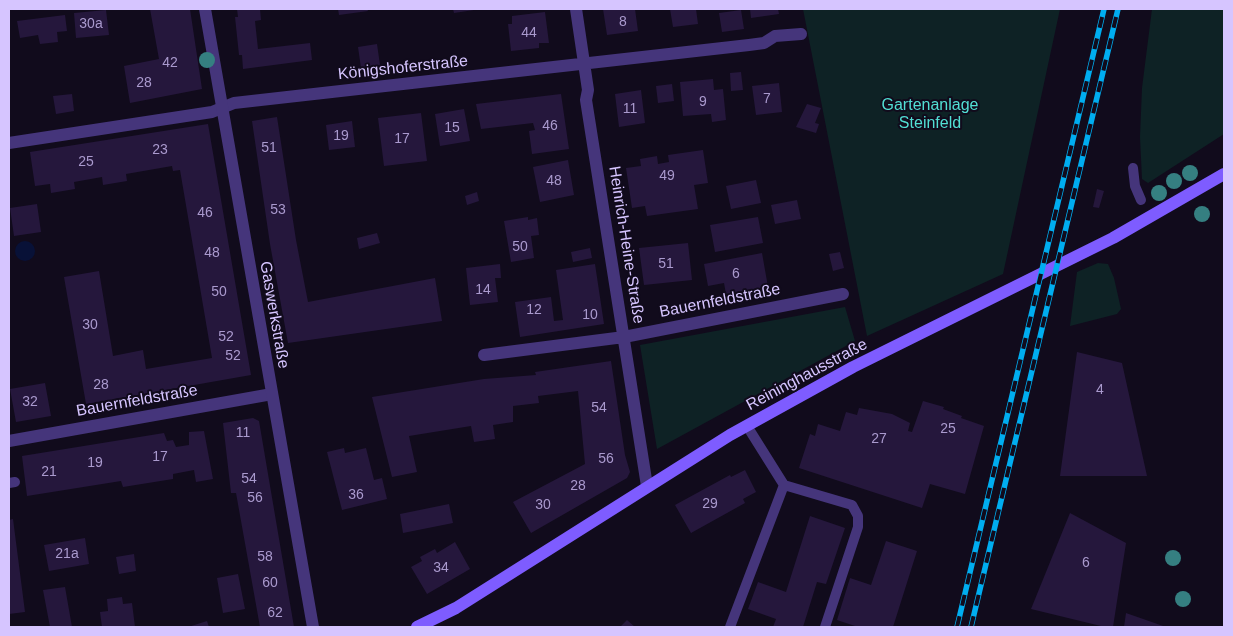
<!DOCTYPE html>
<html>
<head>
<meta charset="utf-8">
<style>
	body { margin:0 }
	#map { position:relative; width:1233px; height:636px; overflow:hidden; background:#110b1c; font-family:Arial,sans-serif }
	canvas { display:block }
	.frame { position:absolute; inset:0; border:10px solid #d6c5ff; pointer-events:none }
</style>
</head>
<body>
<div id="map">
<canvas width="1233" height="636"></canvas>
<div class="frame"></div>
</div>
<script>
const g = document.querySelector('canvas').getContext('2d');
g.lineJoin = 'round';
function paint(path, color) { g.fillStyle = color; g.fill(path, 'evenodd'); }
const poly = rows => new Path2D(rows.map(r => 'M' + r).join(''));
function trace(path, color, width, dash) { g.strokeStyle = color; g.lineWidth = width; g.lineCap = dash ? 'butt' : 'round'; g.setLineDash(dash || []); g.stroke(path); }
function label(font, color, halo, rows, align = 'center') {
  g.font = font + ' Arial,sans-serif'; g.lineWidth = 4; g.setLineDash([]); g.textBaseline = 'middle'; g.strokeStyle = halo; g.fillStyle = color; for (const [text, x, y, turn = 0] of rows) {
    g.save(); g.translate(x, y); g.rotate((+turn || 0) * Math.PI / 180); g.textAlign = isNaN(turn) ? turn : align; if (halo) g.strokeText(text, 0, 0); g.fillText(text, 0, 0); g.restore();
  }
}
paint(poly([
	[803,9,1060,9,1003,274,867,336],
	[1152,9,1224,9,1224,134,1148,183,1142,179,1140,137,1142,88],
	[1098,263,1108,264,1114,278,1121,309,1117,314,1070,326,1077,272],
	[845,307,855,341,657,449,640,345]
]), '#0e2225');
paint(poly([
	'15 251a10 10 0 1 1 20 0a10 10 0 1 1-20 0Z'
]), '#081137');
paint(poly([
	[150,9,190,9,202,89,130,103,124,66,159,59],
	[237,9,260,9,261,20,255,21,258,49,310,43,312,60,243,69,242,55,239,55,235,17,238,17],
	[338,9,367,9,368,11,339,15],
	[453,9,474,9,474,10,454,13],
	[603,9,635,9,638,31,607,35],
	[670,9,696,9,698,24,673,27],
	[750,9,778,9,779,14,751,18],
	[106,10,109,35,76,38,74,13],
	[741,10,744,29,722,32,719,13],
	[545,12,549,43,539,43,539,48,511,51,508,24,512,24,512,16],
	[65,15,67,31,57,32,58,42,40,44,38,35,20,38,17,21],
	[377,44,380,65,361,68,358,47],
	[741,72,743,90,731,91,730,73],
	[713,79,714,90,723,89,726,120,712,122,711,114,683,116,680,82],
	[779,83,782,112,756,115,752,86],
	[672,84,674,101,658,103,656,86],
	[641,90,645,123,619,127,615,94],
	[72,94,74,111,56,114,53,96],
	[561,94,569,149,532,154,529,131,535,130,533,123,481,129,476,104],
	[807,104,821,108,815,123,819,124,816,133,796,127],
	[464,109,470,141,440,146,435,114],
	[421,113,427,161,384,166,378,118],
	[277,117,296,240,308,302,435,278,442,321,288,343,270,244,252,121],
	[352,121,355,147,329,150,326,125],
	[208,124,251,375,86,404,64,277,99,271,113,356,143,350,146,369,212,358,180,170,173,171,172,166,126,174,127,181,103,185,102,177,74,182,75,189,51,193,50,184,35,186,30,152],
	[703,150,708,183,694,185,698,209,647,216,645,206,632,208,626,168,641,166,640,159,657,156,658,164,669,162,668,155],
	[568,160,574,195,540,202,533,167],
	[756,180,761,203,731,209,726,186],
	[1097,189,1104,191,1099,208,1093,207],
	[477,192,479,201,467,205,465,196],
	[797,200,801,219,775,224,771,205],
	[37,204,41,232,14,236,10,208],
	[528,217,528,220,537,218,539,235,531,236,534,258,511,262,504,221],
	[758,217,763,243,715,252,710,225],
	[377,233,380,243,359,249,357,238],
	[688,243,692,280,644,285,639,248],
	[590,248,592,258,573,262,571,252],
	[840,252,844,268,833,271,829,254],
	[762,253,768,287,726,294,724,283,708,286,704,264],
	[500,264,501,278,495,278,498,302,470,305,466,268],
	[595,264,604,324,520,337,515,302,551,297,554,321,563,320,556,270],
	[1077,352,1122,363,1147,476,1060,476],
	[611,361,625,455,630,472,627,478,531,533,513,502,585,464,578,391,538,396,539,403,513,406,513,422,493,425,495,439,474,442,471,426,409,436,417,472,392,477,372,397,484,379,536,375,535,372],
	[45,383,51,416,16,422,10,389],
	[923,401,944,407,943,409,962,416,961,418,984,426,965,494,930,484,922,508,799,468,810,434,815,436,818,424,840,431,846,412,857,415,859,408,892,414,910,423,908,431,912,432],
	[253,418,259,421,294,627,260,627,236,493,231,493,223,423],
	[204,431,213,479,196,482,194,470,173,474,173,479,123,487,121,481,27,496,22,456,164,433,167,441,173,440,176,447,189,445,189,432],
	[344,448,345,453,366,448,374,480,382,478,387,499,342,510,327,452],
	[745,470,756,492,743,499,745,503,691,533,675,505,730,475,731,477],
	[449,504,453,523,403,533,400,514],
	[1070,513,1126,543,1113,627,1105,627,1031,609],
	[810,516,845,528,826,584,817,582,803,627,773,627,776,619,748,609,758,582,786,592],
	[13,519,25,612,9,614,9,520],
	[85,538,89,564,49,571,44,545],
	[886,541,917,551,893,627,858,627,837,620,850,578,871,585],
	[455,542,470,569,427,594,411,567,422,561,420,557,435,549,437,553],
	[134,554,136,571,119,574,116,557],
	[238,574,245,609,223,613,217,578],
	[65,587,72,627,50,627,43,590],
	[122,597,123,604,132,603,135,627,102,627,100,612,108,611,107,599],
	[1126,613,1166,627,1124,627],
	[627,620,635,627,620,627],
	[207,621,209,627,188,627]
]), '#25173c');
trace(poly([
	[1133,168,1135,186,1141,200],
	[9,483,15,482],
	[784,485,852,505,858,516,858,527,825,627],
	[730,627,784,485,747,426]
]), '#45357b', 10);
trace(poly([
	[576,9,588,90,586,100,647,486],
	[9,143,212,112,234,103,749,45,764,43,775,36,801,34],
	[484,355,624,337,843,294],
	[9,441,272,394]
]), '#45357b', 12);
trace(poly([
	[205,9,313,627]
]), '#45357b', 12);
trace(poly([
	[417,627,456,608,730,435,853,367,1113,238,1224,174]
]), '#7e5cff', 12);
const rail = poly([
	[957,627,1104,9],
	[971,627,1118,9]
]);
trace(rail, '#00adf0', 5.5);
trace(rail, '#110b1c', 4, [11]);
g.fillStyle = '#357f81';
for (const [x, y] of [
	[207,60],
	[1190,173],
	[1174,181],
	[1159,193],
	[1202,214],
	[1173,558],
	[1183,599]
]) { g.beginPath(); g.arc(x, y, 8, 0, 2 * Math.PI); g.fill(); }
label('14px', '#aa9ace', null, [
	["8",623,22],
	["30a",91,24],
	["44",529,33],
	["42",170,63],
	["28",144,83],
	["7",767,99],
	["9",703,102],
	["11",630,109],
	["46",550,126],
	["15",452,128],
	["19",341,136],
	["17",402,139],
	["51",269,148],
	["23",160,150],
	["25",86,162],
	["49",667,176],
	["48",554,181],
	["53",278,210],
	["46",205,213],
	["50",520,247],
	["48",212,253],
	["51",666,264],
	["6",736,274],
	["14",483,290],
	["50",219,292],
	["12",534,310],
	["10",590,315],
	["30",90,325],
	["52",226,337],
	["52",233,356],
	["28",101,385],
	["4",1100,390],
	["32",30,402],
	["54",599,408],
	["25",948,429],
	["11",243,433],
	["27",879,439],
	["17",160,457],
	["56",606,459],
	["19",95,463],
	["21",49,472],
	["54",249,479],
	["28",578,486],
	["36",356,495],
	["56",255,498],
	["29",710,504],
	["30",543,505],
	["21a",67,554],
	["58",265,557],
	["6",1086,563],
	["34",441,568],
	["60",270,583],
	["62",275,613]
]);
label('16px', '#d6c5ff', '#110b1c', [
	["Königshoferstraße",403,68,-6],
	["Heinrich-Heine-Straße",626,245,81],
	["Bauernfeldstraße",720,301,-11],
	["Gaswerkstraße",274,315,80],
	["Reininghausstraße",807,375,-28],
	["Bauernfeldstraße",137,401,-10]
]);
label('16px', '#52ded4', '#110b1c', [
	["Gartenanlage",930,106],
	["Steinfeld",930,124]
]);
</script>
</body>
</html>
